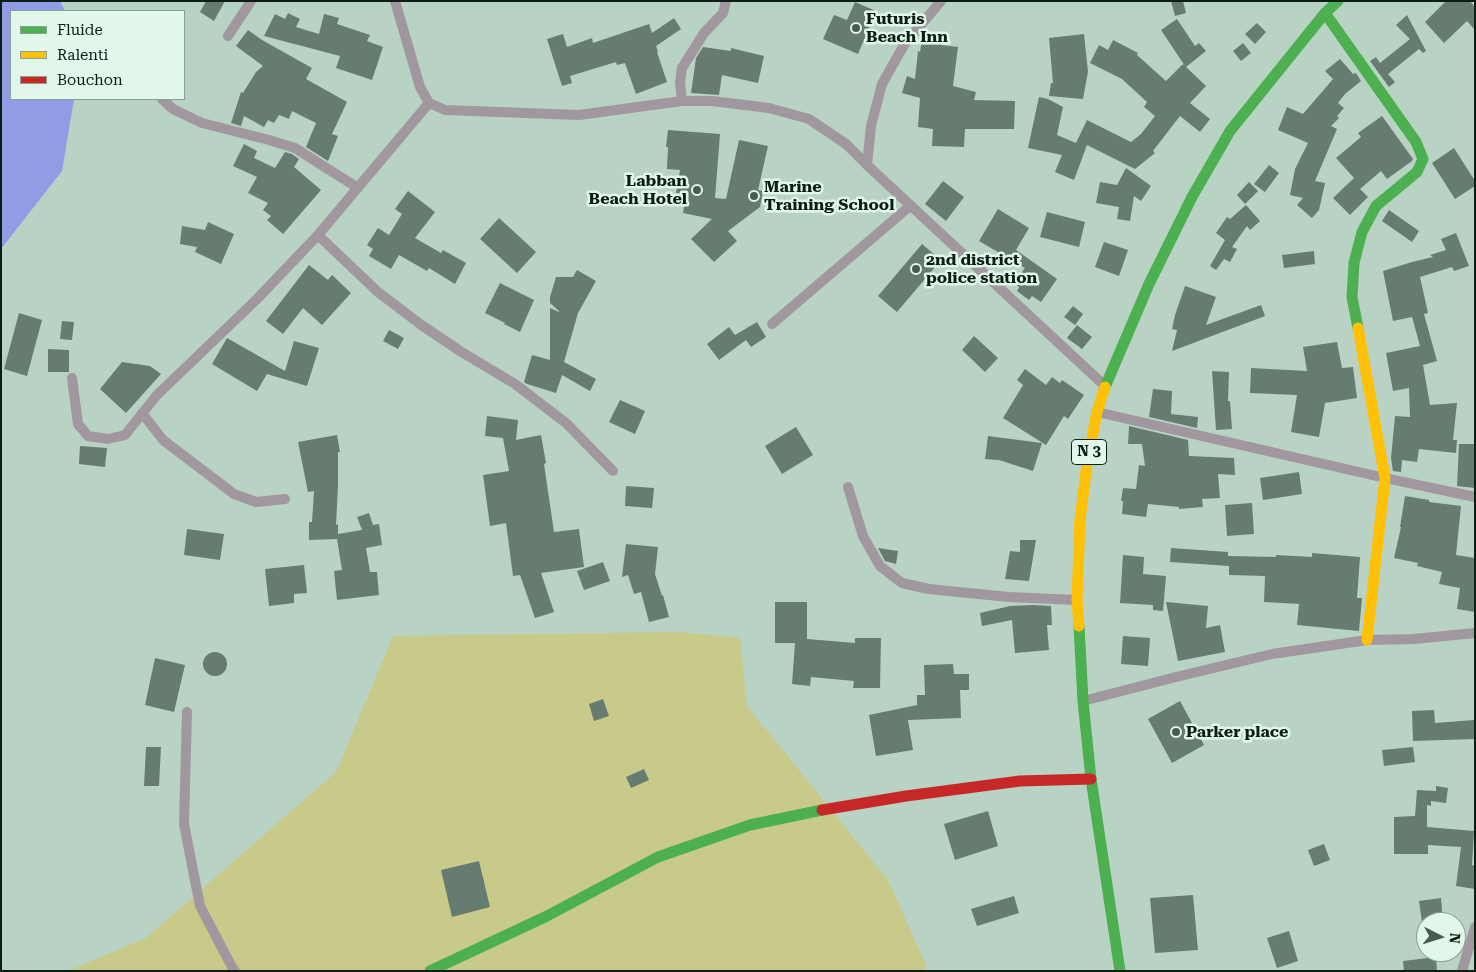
<!DOCTYPE html>
<html>
<head>
<meta charset="utf-8">
<style>
	body { margin:0 }
	#map { position:relative; width:1476px; height:972px; overflow:hidden; background:#b8d2c3; font-family:"Roboto Serif",serif }
	canvas { display:block }
	.frame { position:absolute; inset:0; border:2px solid #0c1e14; pointer-events:none }
	.legend { position:absolute; left:10px; top:10px; width:175px; height:90px; box-sizing:border-box; background:#e0f7e9; border:1px solid #8ba094; margin:0; padding:6px 9px; list-style:none; font-size:15px; color:#0c1e14 }
	.legend li { display:flex; align-items:center; gap:10px; height:25px }
	.legend b { width:25px; border:1px solid #8ba094 }
	.north { position:absolute; left:1416px; top:912px; width:50px; height:50px; box-sizing:border-box; background:#e0f7e9; border:1px solid #8ba094; border-radius:50%; rotate:95deg; font-size:14px; font-weight:700; line-height:20px; text-align:center; color:#0c1e14 }
	.north::after { content:''; display:block; margin:auto; width:18px; height:22px; background:#485d51; clip-path:polygon(50% 0,100% 100%,50% 72%,0 100%) }
</style>
</head>
<body>
<div id="map">
<canvas width="1476" height="972"></canvas>
<div class="frame"></div>
<ul class="legend">
<li><b style="height:6px;background:#4caf50"></b>Fluide</li>
<li><b style="height:6px;background:#ffc107"></b>Ralenti</li>
<li><b style="height:6px;background:#c62828"></b>Bouchon</li>
</ul>
<div class="north">N</div>
</div>
<script>
const g = document.querySelector('canvas').getContext('2d');
g.lineJoin = 'round';
function paint(path, color) { g.fillStyle = color; g.fill(path, 'evenodd'); }
const poly = rows => new Path2D(rows.map(r => 'M' + r).join(''));
function trace(path, color, width, dash) { g.strokeStyle = color; g.lineWidth = width; g.lineCap = dash ? 'butt' : 'round'; g.setLineDash(dash || []); g.stroke(path); }
function label(font, color, halo, rows, align = 'center') {
  g.font = font + ' "Roboto Serif",serif'; g.lineWidth = 5; g.setLineDash([]); g.textBaseline = 'middle'; g.strokeStyle = halo; g.fillStyle = color; for (const [text, x, y, turn = 0] of rows) {
    g.save(); g.translate(x, y); g.rotate((+turn || 0) * Math.PI / 180); g.textAlign = isNaN(turn) ? turn : align; if (halo) g.strokeText(text, 0, 0); g.fillText(text, 0, 0); g.restore();
  }
}
paint(poly([
	[679,632,740,638,747,706,888,880,925,962,925,971,68,971,146,938,336,772,393,636]
]), '#c8ca8a');
paint(poly([
	[1,1,60,1,65,11,11,11,11,99,74,99,62,171,1,249]
]), '#919ce6');
paint(poly([
	[206,1,225,1,214,21,200,12],
	[1171,1,1183,1,1186,13,1175,16],
	[1446,1,1470,1,1475,7,1475,30,1467,21,1444,43,1425,22],
	[855,2,876,11,858,54,823,39,834,15,847,20],
	[288,13,300,19,296,27,319,34,324,14,339,18,337,24,370,35,367,41,383,47,372,80,336,68,340,56,264,36,275,14,285,19],
	[1407,15,1426,51,1423,53,1419,49,1388,74,1395,82,1389,87,1370,61,1376,57,1380,63,1410,39,1396,25],
	[674,18,681,29,656,46,658,51,657,52,667,82,636,94,625,63,617,65,616,62,570,76,572,83,562,86,547,39,563,34,567,47,592,38,593,43,649,24,652,33],
	[1177,19,1195,46,1199,43,1206,51,1186,67,1206,86,1190,103,1210,119,1200,132,1180,116,1153,151,1155,153,1135,169,1087,145,1074,180,1055,172,1062,155,1028,148,1039,97,1048,99,1063,107,1057,135,1076,143,1087,120,1131,142,1141,134,1155,116,1144,107,1147,102,1122,79,1090,63,1099,45,1108,50,1113,40,1138,53,1137,55,1166,81,1183,64,1185,66,1161,30],
	[1257,23,1266,32,1255,44,1245,34],
	[248,30,262,40,312,68,306,79,347,102,332,134,338,136,328,161,306,147,316,123,292,111,289,119,279,115,274,123,268,120,264,127,244,116,241,126,231,123,241,92,243,93,256,72,263,66,236,46],
	[1084,34,1088,72,1083,99,1049,96,1051,83,1053,83,1049,38],
	[922,39,942,43,941,45,958,47,953,86,976,92,974,100,1015,101,1014,129,965,129,964,147,932,146,933,129,918,127,920,98,902,93,907,76,915,79,918,51,920,52],
	[1243,43,1251,53,1241,61,1233,51],
	[703,47,731,51,731,48,764,56,758,83,722,75,719,95,691,93,696,58],
	[1340,59,1353,74,1356,73,1361,81,1345,94,1338,103,1344,108,1337,116,1339,118,1331,126,1337,129,1315,181,1325,183,1319,210,1312,218,1297,205,1303,198,1290,195,1295,169,1308,143,1278,130,1287,107,1303,114,1333,79,1325,71],
	[1382,116,1413,159,1412,161,1387,179,1381,171,1360,189,1368,197,1350,215,1333,198,1354,178,1336,158,1361,137,1358,133],
	[668,130,720,134,715,198,726,199,739,140,768,146,758,190,763,191,760,207,728,231,737,241,714,262,691,239,712,219,683,213,686,194,676,193,680,170,667,169,668,147,666,147],
	[244,144,257,151,254,158,275,168,285,152,292,154,299,159,294,167,321,190,283,234,267,220,271,216,263,210,268,203,248,193,257,177,233,166],
	[1454,148,1475,181,1475,186,1455,199,1432,163],
	[1269,165,1279,173,1265,192,1254,184],
	[1126,168,1151,186,1141,201,1134,196,1130,221,1117,219,1119,207,1096,203,1100,182,1117,185],
	[943,181,964,197,946,221,925,204],
	[1249,182,1258,191,1245,204,1237,195],
	[408,191,435,212,415,238,441,253,443,250,466,263,455,284,429,268,427,271,399,255,391,269,369,256,373,249,367,245,378,228,389,235,402,214,395,209],
	[1246,205,1260,221,1250,230,1247,226,1232,247,1237,249,1230,262,1224,259,1216,270,1210,266,1225,240,1216,233,1227,217,1230,219],
	[998,209,1029,228,1016,250,1057,279,1041,302,1032,296,1029,300,1017,291,1019,287,1014,283,1025,268,979,241],
	[1389,210,1419,231,1412,242,1382,221],
	[1047,212,1085,222,1079,247,1040,237],
	[499,218,536,252,517,273,480,239],
	[208,222,234,234,221,264,195,252,197,247,180,244,182,226,205,230],
	[1456,233,1469,266,1454,271,1452,267,1420,277,1428,313,1424,314,1437,361,1423,365,1430,405,1457,403,1453,440,1457,440,1456,453,1419,449,1417,462,1402,460,1401,472,1393,471,1391,458,1395,416,1410,417,1409,388,1393,391,1386,353,1420,346,1412,317,1393,321,1383,271,1412,262,1433,257,1430,255,1446,250,1441,239],
	[1104,242,1128,250,1119,276,1095,267],
	[922,244,941,260,897,312,878,296],
	[1314,251,1315,264,1284,268,1282,255],
	[309,265,328,280,332,275,351,293,322,325,303,308,283,334,266,321],
	[577,270,596,281,578,313,564,362,596,379,590,391,562,375,556,393,527,384,524,382,532,355,550,360,550,308,559,312,559,311,550,303,550,297,556,277,573,277],
	[500,283,534,300,520,332,504,324,505,323,485,313],
	[1185,286,1216,297,1206,325,1261,305,1265,316,1172,351,1177,330,1172,329,1175,315],
	[1073,306,1083,314,1075,325,1064,317],
	[19,313,42,320,27,376,4,369],
	[62,321,74,322,72,340,60,339],
	[757,322,766,337,751,347,746,340,719,360,707,344,729,327,735,335],
	[1077,325,1092,337,1082,349,1067,338],
	[389,330,404,338,398,349,383,341],
	[974,336,998,358,985,372,962,350],
	[227,338,285,371,294,341,319,348,307,386,267,374,257,391,212,364],
	[1337,342,1342,368,1353,367,1357,398,1325,403,1319,437,1291,432,1297,395,1250,393,1251,368,1307,371,1303,347],
	[48,349,69,350,69,372,48,372],
	[122,362,150,366,161,374,126,413,100,389],
	[1025,369,1046,385,1052,377,1060,383,1062,380,1084,395,1068,419,1064,416,1046,445,1003,418,1023,385,1017,380],
	[1212,371,1229,372,1228,401,1230,401,1232,429,1216,430],
	[1153,389,1172,391,1171,414,1198,417,1197,428,1149,417],
	[620,400,645,411,635,434,609,422],
	[487,416,518,420,516,440,541,435,546,463,544,464,554,532,579,529,584,567,541,573,554,612,535,618,520,575,513,576,506,523,490,526,483,475,509,471,503,438,485,436],
	[1129,426,1188,440,1189,456,1234,458,1235,475,1218,474,1220,498,1202,499,1203,507,1179,509,1179,507,1148,504,1146,517,1122,514,1123,501,1121,501,1123,488,1136,489,1139,465,1145,466,1142,444,1128,444],
	[796,427,813,455,782,474,765,446],
	[337,435,340,452,338,452,338,486,336,525,338,524,338,534,362,530,357,517,369,513,373,525,379,524,382,545,366,548,370,572,377,572,379,595,337,600,334,571,342,570,337,539,309,540,309,522,312,522,314,491,308,492,298,442],
	[988,436,1042,443,1033,471,999,460,985,459],
	[1459,444,1475,444,1475,488,1457,486],
	[80,446,107,448,105,467,79,464],
	[1299,472,1302,494,1263,500,1260,478],
	[626,486,654,488,652,508,625,506],
	[1405,496,1429,500,1429,502,1461,506,1456,555,1475,558,1475,612,1457,609,1460,588,1439,584,1442,572,1417,566,1418,563,1394,558,1401,527,1400,527],
	[1252,503,1254,534,1227,536,1225,505],
	[187,529,224,534,220,560,184,555],
	[1020,540,1036,540,1029,581,1005,579,1010,551,1020,552],
	[626,544,658,547,655,574,662,596,663,595,669,617,649,622,641,592,634,594,628,575,622,577],
	[878,548,898,551,896,564,885,561],
	[1171,548,1228,552,1228,556,1276,557,1276,555,1312,557,1312,553,1360,557,1357,598,1362,598,1359,631,1297,625,1299,604,1264,602,1265,576,1229,575,1229,566,1170,562],
	[1123,555,1144,557,1143,574,1166,576,1163,611,1153,610,1153,605,1120,603],
	[603,562,610,581,584,590,577,571],
	[304,565,307,593,294,594,294,603,269,606,265,569],
	[775,602,807,602,807,639,855,643,855,638,881,638,880,688,853,688,854,681,811,677,810,686,792,684,795,643,775,643],
	[1166,602,1208,606,1206,628,1220,625,1225,652,1178,661],
	[1033,605,1051,606,1052,625,1047,625,1049,650,1015,653,1012,620,982,626,980,613,1010,606],
	[1123,636,1150,638,1148,666,1121,664],
	'203 664a12 12 0 1 1 24 0a12 12 0 1 1-24 0Z',
	[155,658,185,665,174,712,145,705],
	[953,664,954,674,969,674,969,690,960,690,961,718,908,720,913,750,876,756,869,715,917,705,917,695,925,695,924,665],
	[603,699,609,716,594,721,589,704],
	[1180,701,1204,745,1172,763,1148,719],
	[1434,710,1435,723,1474,720,1475,739,1413,741,1412,711],
	[146,747,161,747,159,786,144,786],
	[1413,747,1415,762,1384,766,1382,750],
	[644,769,649,780,631,788,626,777],
	[1436,786,1448,788,1446,803,1431,801,1431,806,1427,805,1427,827,1474,831,1472,865,1475,866,1475,889,1456,886,1461,847,1428,845,1428,854,1394,854,1394,817,1415,816,1417,790,1436,791],
	[988,811,998,846,955,860,944,824],
	[1324,844,1330,860,1314,866,1308,850],
	[479,861,490,907,452,917,441,870],
	[1193,895,1198,950,1155,953,1150,898],
	[1014,896,1019,913,977,926,971,909],
	[1441,898,1443,922,1422,922,1419,901],
	[1289,931,1298,961,1277,968,1267,938],
	[1436,957,1437,971,1404,971,1403,961]
]), '#677c70');
trace(poly([
	[395,1,420,87,429,103,445,110,579,115,682,101,712,101,769,108,809,119,846,144,867,165],
	[941,1,904,45,882,84,871,126,867,165,1105,386],
	[228,36,251,1],
	[162,99,173,109,202,123,269,140,295,148,358,188],
	[682,101,680,82,682,68,704,33,723,13,726,1],
	[318,235,378,292,420,324,460,351,515,384,566,423,613,471],
	[772,324,910,206],
	[72,378,78,424,88,436,108,439,125,435,157,395,257,299,318,235,429,103],
	[1097,412,1385,478,1475,497],
	[142,413,163,440,234,494,256,502,285,499],
	[848,487,863,536,880,566,902,583,929,589,1009,597,1077,600],
	[1083,701,1176,677,1272,654,1367,640,1414,639,1475,633],
	[187,712,184,824,200,906,232,967,235,971],
	[1462,971,1475,927]
]), '#a1979e', 10);
trace(poly([
	[1325,13,1416,142,1423,159,1417,172,1376,206,1362,232,1354,263,1352,297,1358,328],
	[1105,387,1149,284,1192,197,1230,131,1325,13,1338,1],
	[1079,626,1083,701,1091,779,1120,971],
	[430,971,547,916,658,857,750,825,822,810]
]), '#4caf50', 11);
trace(poly([
	[1358,328,1385,478,1367,640],
	[1079,626,1077,600,1080,520,1087,464,1097,412,1105,387]
]), '#ffc107', 11);
trace(poly([
	[822,810,906,796,1020,781,1091,779]
]), '#c62828', 11);
for (const [x, y, r, color] of [
	[856,28,5,"#485d51"],
	[697,190,5,"#485d51"],
	[754,196,5,"#485d51"],
	[916,269,5,"#485d51"],
	[1176,732,5,"#485d51"]
]) { const dot = new Path2D(); dot.arc(x, y, r, 0, 2 * Math.PI); g.fillStyle = color; g.fill(dot); trace(dot, '#e0f7e9', 2); }
for (const [x, y, w] of [
	[1089,452,35]
]) { const box = new Path2D(); box.roundRect(x - w / 2, y - 12.5, w, 25, 4); g.fillStyle = '#e0f7e9'; g.fill(box); trace(box, '#0c1e14', 1); }
label('bold 15px', '#0c1e14', null, [
	["N 3",1089,452]
]);
label('bold 16px', '#0c1e14', '#e0f7e9', [
	["Futuris",866,19],
	["Beach Inn",866,37],
	["Labban",687,181,"right"],
	["Beach Hotel",687,199,"right"],
	["Marine",764,187],
	["Training School",764,205],
	["2nd district",926,260],
	["police station",926,278],
	["Parker place",1186,732]
], 'left');
</script>
</body>
</html>
